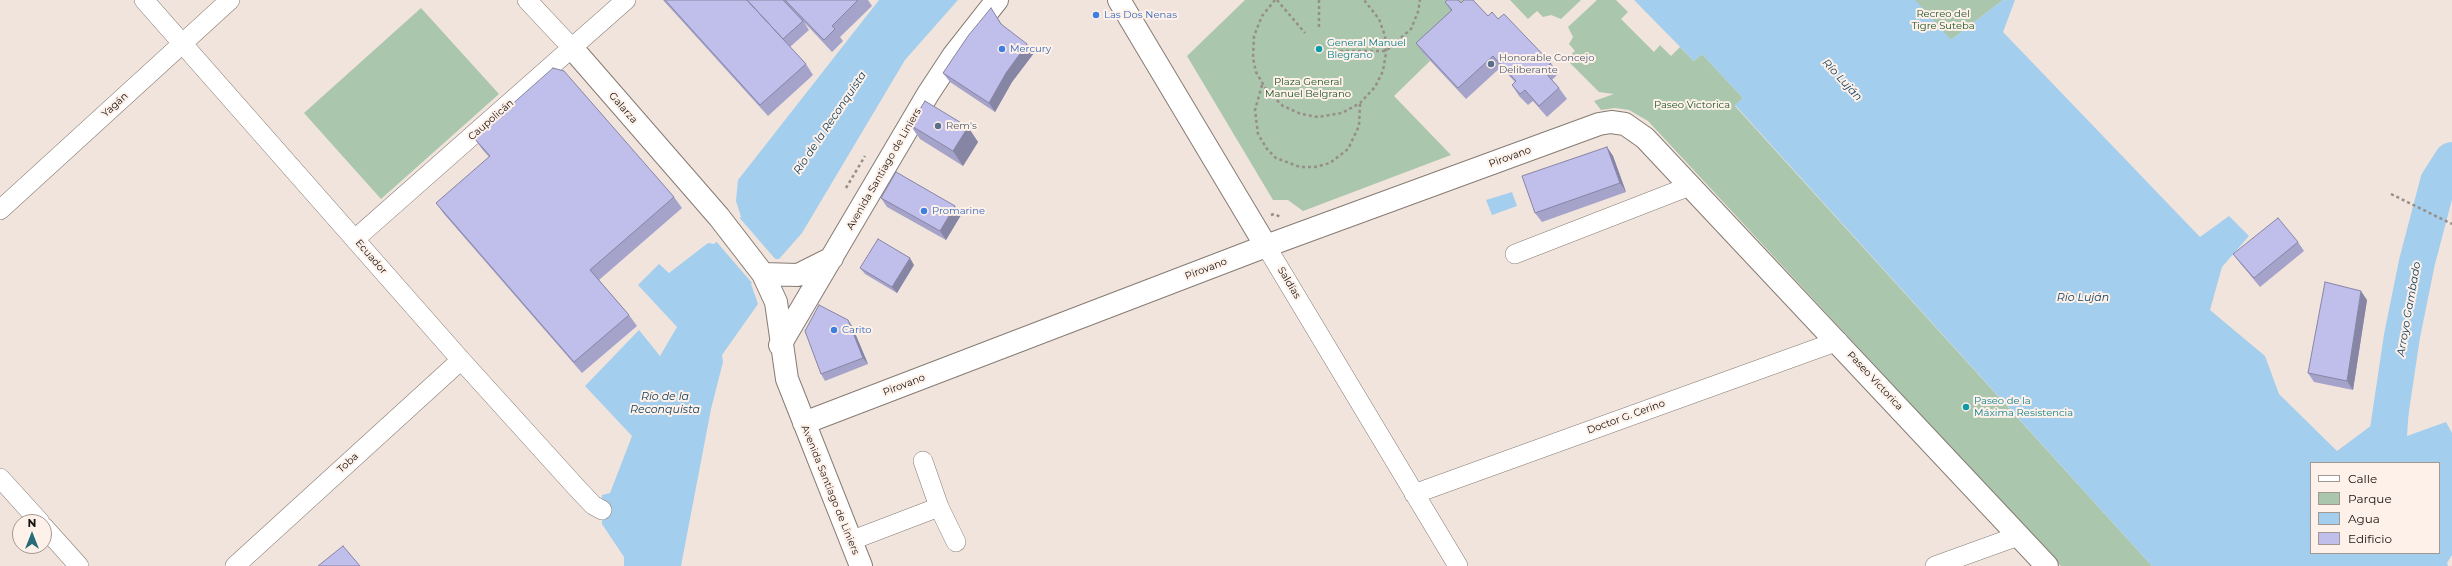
<!DOCTYPE html>
<html>
<head>
<meta charset="utf-8">
<style>
	body { margin:0 }
	#map { position:relative; width:2452px; height:566px; overflow:hidden; background:#f1e4dc; font-family:Montserrat,sans-serif }
	canvas { display:block }
	.legend { position:absolute; left:2310px; top:462px; width:130px; height:92px; box-sizing:border-box; background:#fef1e9; border:1px solid #a29892; margin:0; padding:5px 7px; list-style:none; font-size:12px; color:#171310 }
	.legend li { display:flex; align-items:center; gap:8px; height:20px }
	.legend b { width:20px; border:1px solid #a29892 }
	.north { position:absolute; left:12px; top:514px; width:40px; height:40px; box-sizing:border-box; background:#fef1e9; border:1px solid #a29892; border-radius:50%; rotate:0deg; font-size:11px; font-weight:700; line-height:16px; text-align:center; color:#171310 }
	.north::after { content:''; display:block; margin:auto; width:14px; height:18px; background:#266c7a; clip-path:polygon(50% 0,100% 100%,50% 72%,0 100%) }
</style>
</head>
<body>
<div id="map">
<canvas width="2452" height="566"></canvas>
<ul class="legend">
<li><b style="height:5px;background:#fff"></b>Calle</li>
<li><b style="height:11px;background:#aac6ad"></b>Parque</li>
<li><b style="height:11px;background:#a4ceed"></b>Agua</li>
<li><b style="height:11px;background:#c0beeb"></b>Edificio</li>
</ul>
<div class="north">N</div>
</div>
<script>
const g = document.querySelector('canvas').getContext('2d');
g.lineJoin = 'round';
function paint(path, color) { g.fillStyle = color; g.fill(path, 'evenodd'); }
const poly = rows => new Path2D(rows.map(r => 'M' + r).join(''));
function trace(path, color, width, dash) { g.strokeStyle = color; g.lineWidth = width; g.lineCap = dash ? 'butt' : 'round'; g.setLineDash(dash || []); g.stroke(path); }
function label(font, color, halo, rows, align = 'center') {
  g.font = font + ' Montserrat,sans-serif'; g.lineWidth = 4; g.setLineDash([]); g.textBaseline = 'middle'; g.strokeStyle = halo; g.fillStyle = color; for (const [text, x, y, turn = 0] of rows) {
    g.save(); g.translate(x, y); g.rotate((+turn || 0) * Math.PI / 180); g.textAlign = isNaN(turn) ? turn : align; if (halo) g.strokeText(text, 0, 0); g.fillText(text, 0, 0); g.restore();
  }
}
paint(poly([
	[1245,0,1467,0,1424,54,1430,61,1394,96,1451,155,1303,211,1288,200,1273,200,1187,56],
	[1510,0,1581,0,1561,19,1551,15,1543,17,1537,11,1528,19],
	[1597,0,1616,0,1628,12,1621,19,1654,52,1660,45,1671,56,1680,47,1694,61,1702,54,1743,98,1735,106,2152,566,2061,566,1648,121,1629,110,1615,108,1601,110,1594,101,1614,94,1599,92,1566,59,1575,51,1569,44,1573,37,1568,27],
	[1899,0,2003,0,1943,46,1935,42],
	[421,8,499,94,381,199,304,113]
]), '#aac6ad');
paint(poly([
	[879,0,958,0,905,60,802,233,779,259,769,259,751,284,758,304,722,355,723,362,711,409,681,566,624,566,624,557,602,524,602,495,610,493,632,436,585,386,639,330,660,356,677,327,638,285,659,264,669,273,708,243,714,244,741,217,736,201,738,180],
	[1634,0,1899,0,1935,41,1943,46,2003,0,2015,0,2003,32,2200,237,2229,216,2249,236,2222,267,2210,310,2265,356,2279,394,2337,451,2376,422,2388,372,2410,392,2407,436,2446,422,2452,433,2452,555,2447,563,2448,566,2152,566,1735,105,1743,98,1702,54,1694,61],
	[2311,463,2439,463,2439,553,2311,553],
	[1512,192,1517,206,1492,215,1486,200]
]), '#a4ceed');
paint(poly([
	[738,216,777,261,770,261,752,283,715,240]
]), '#f1e4dc');
trace(poly([
	[1901,0,1961,66]
]), '#a4ceed', 21);
trace(poly([
	[2383,463,2402,336,2417,262,2438,182,2452,160]
]), '#a4ceed', 36);
const street = poly([
	[144,0,461,360,576,487,593,505,602,510],
	[527,0,572,48],
	[0,210,230,0],
	[355,239,626,0],
	[1266,246,1458,566],
	[1515,254,1690,186],
	[923,461,939,507,956,542],
	[0,478,40,522],
	[1414,494,1838,341],
	[44,527,79,566],
	[850,541,939,507],
	[235,566,461,360],
	[1935,566,2018,536]
]);
const secondary = poly([
	[1119,0,1266,246],
	[572,48,719,217,763,274,776,302,787,379,861,566],
	[763,274,798,275,832,258],
	[780,345,928,94,953,56,997,0],
	[804,423,1266,246,1599,124,1611,122,1625,124,1645,138,2047,566]
]);
trace(street, '#867b73', 20);
trace(secondary, '#867b73', 24);
trace(poly([
	[1275,0,1262,16,1254,36,1253,58,1256,72,1267,91,1283,106,1301,114,1318,117,1342,113,1360,103,1375,87,1383,71,1386,53,1385,36,1379,19,1364,0],
	[1277,0,1305,33],
	[1319,27,1319,0],
	[1340,51,1386,51,1411,29,1418,12,1420,0],
	[1262,85,1255,110,1258,134,1267,149,1276,158,1300,167,1315,167,1330,163,1348,149,1359,126,1360,104],
	[846,188,865,156],
	[2391,194,2452,224],
	[1271,215,1274,214,1281,217]
]), '#978e88', 2.5, [3, 3]);
trace(street, '#fff', 19);
trace(secondary, '#fff', 22);
paint(poly([
	[663,0,868,0,872,6,840,37,843,41,832,52,804,22,809,30,790,47,806,64,813,75,768,116],
	[1445,2,1461,3,1488,16,1498,19,1551,63,1558,74,1552,80,1559,88,1567,99,1547,117,1533,101,1528,105,1519,96,1512,85,1515,82,1501,67,1466,99,1424,54,1416,43,1451,11],
	[997,17,1002,25,1034,53,1012,82,995,112,950,82,943,73],
	[910,125,968,127,978,142,963,166,920,139],
	[474,138,674,197,682,208,599,280,629,315,637,326,582,373,444,214,436,203,489,157,482,149],
	[1607,147,1613,156,1626,192,1542,222,1535,213],
	[881,198,961,215,946,240,887,207],
	[2298,242,2304,251,2260,287,2240,263,2233,254],
	[914,265,897,293,865,274,860,268],
	[2367,300,2353,390,2314,382,2308,373],
	[848,320,852,326,868,364,825,381,821,374]
]), '#a5a3ca');
paint(poly([
	[1027,44,1034,53,1012,82,995,112,989,103,1006,73],
	[968,127,978,142,963,166,953,151],
	[1607,147,1613,156,1626,192,1620,183],
	[955,206,961,215,946,240,940,231],
	[910,258,914,265,897,293,892,287],
	[2361,291,2367,300,2353,390,2347,381],
	[848,320,852,326,868,364,863,358]
]), '#8685a4');
const building = poly([
	[665,0,747,0,806,64,760,105,665,0],
	[747,0,783,0,803,21,783,39,747,0],
	[785,0,858,0,832,26,835,29,824,40,785,0],
	[1447,0,1458,0,1461,3,1464,0,1473,0,1488,16,1492,12,1498,19,1504,14,1551,63,1543,70,1559,88,1539,106,1525,90,1520,94,1512,85,1516,81,1493,56,1458,88,1416,43,1452,10,1445,2,1447,0],
	[991,8,1001,24,1027,44,1006,73,989,103,943,73,968,36,991,8],
	[553,68,564,71,674,197,590,270,629,315,574,362,436,203,490,156,474,138,553,68],
	[925,101,968,127,953,151,910,125,925,101],
	[1607,147,1620,183,1535,213,1522,176,1607,147],
	[896,172,955,206,940,231,881,198,896,172],
	[2278,218,2298,242,2254,278,2233,254,2278,218],
	[878,239,910,258,892,287,860,268,878,239],
	[2325,282,2361,291,2347,381,2308,373,2325,282],
	[819,305,848,320,863,358,821,374,805,331,819,305],
	[343,546,360,566,318,566,343,546]
]);
paint(building, '#c0beeb');
trace(building, '#8685a4', 1);
for (const [x, y, r, color] of [
	[1096,15,4,"#3f7fe0"],
	[1002,49,4,"#3f7fe0"],
	[1319,49,4,"#0f9aa8"],
	[1491,64,4,"#5c6f8a"],
	[938,126,4,"#5c6f8a"],
	[924,211,4,"#3f7fe0"],
	[834,330,4,"#3f7fe0"],
	[1966,407,4,"#0f9aa8"]
]) { const dot = new Path2D(); dot.arc(x, y, r, 0, 2 * Math.PI); g.fillStyle = color; g.fill(dot); trace(dot, '#fef1e9', 1.5); }
label('10px', '#1c5428', '#fef1e9', [
	["Recreo del",1943,14],
	["Tigre Suteba",1943,26],
	["Plaza General",1308,82],
	["Manuel Belgrano",1308,94],
	["Paseo Victorica",1692,105]
]);
label('10px', '#366cbe', '#fef1e9', [
	["Las Dos Nenas",1104,15],
	["Mercury",1010,49],
	["Promarine",932,211],
	["Carito",842,330]
], 'left');
label('10px', '#0d838f', '#fef1e9', [
	["General Manuel",1327,43],
	["Blegrano",1327,55],
	["Paseo de la",1974,401],
	["Máxima Resistencia",1974,413]
], 'left');
label('10px', '#4e5e75', '#fef1e9', [
	["Honorable Concejo",1499,58],
	["Deliberante",1499,70],
	["Rem's",946,126]
], 'left');
label('10px', '#171310', '#fef1e9', [
	["Yagán",115,105,-42],
	["Galarza",623,108,49],
	["Caupolicán",491,120,-41],
	["Pirovano",1510,157,-20],
	["Avenida Santiago de Liniers",884,169,-60],
	["Ecuador",371,257,49],
	["Pirovano",1206,269,-21],
	["Saldías",1289,283,59],
	["Paseo Victorica",1875,381,47],
	["Pirovano",904,385,-21],
	["Doctor G. Cerino",1626,417,-20],
	["Toba",348,463,-42],
	["Avenida Santiago de Liniers",830,490,68]
]);
label('italic 11px', '#114261', '#fef1e9', [
	["Río Luján",1842,80,47],
	["Río de la Reconquista",830,123,-56],
	["Río Luján",2083,298],
	["Arroyo Gambado",2409,309,-80],
	["Río de la",665,397],
	["Reconquista",665,410]
]);
</script>
</body>
</html>
